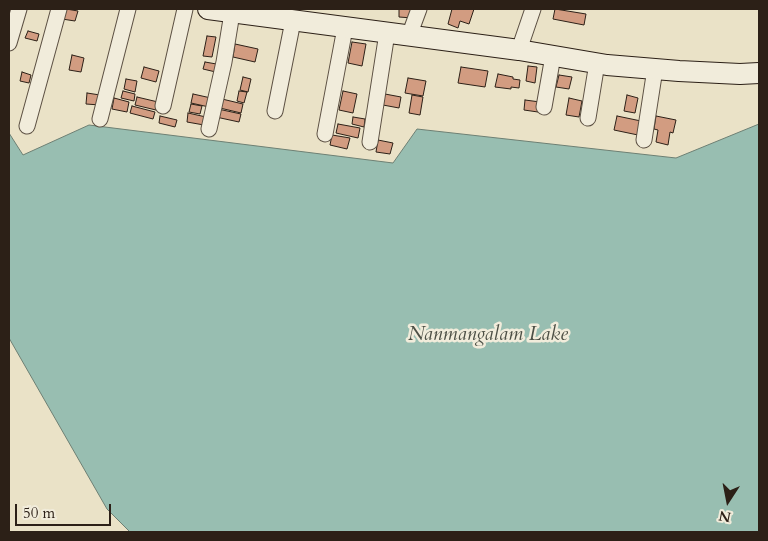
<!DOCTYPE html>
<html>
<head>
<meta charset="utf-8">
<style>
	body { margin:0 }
	#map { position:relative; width:768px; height:541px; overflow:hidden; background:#eae2c7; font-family:Cardo,serif }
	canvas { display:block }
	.frame { position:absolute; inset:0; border:10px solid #2c2017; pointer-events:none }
	.north { position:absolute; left:703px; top:476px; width:50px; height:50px; -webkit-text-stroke:4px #f1ecdb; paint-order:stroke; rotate:191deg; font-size:14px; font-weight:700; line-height:20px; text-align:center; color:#2c2017 }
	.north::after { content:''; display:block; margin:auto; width:18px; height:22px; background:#2c2017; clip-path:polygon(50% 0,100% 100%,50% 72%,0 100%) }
	.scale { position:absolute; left:15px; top:504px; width:96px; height:22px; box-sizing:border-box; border:2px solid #2c2017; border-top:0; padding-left:6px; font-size:15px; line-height:18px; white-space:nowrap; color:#2c2017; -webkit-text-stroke:4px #f1ecdb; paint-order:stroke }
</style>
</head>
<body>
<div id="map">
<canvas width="768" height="541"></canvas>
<div class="frame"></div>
<div class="north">N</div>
<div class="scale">50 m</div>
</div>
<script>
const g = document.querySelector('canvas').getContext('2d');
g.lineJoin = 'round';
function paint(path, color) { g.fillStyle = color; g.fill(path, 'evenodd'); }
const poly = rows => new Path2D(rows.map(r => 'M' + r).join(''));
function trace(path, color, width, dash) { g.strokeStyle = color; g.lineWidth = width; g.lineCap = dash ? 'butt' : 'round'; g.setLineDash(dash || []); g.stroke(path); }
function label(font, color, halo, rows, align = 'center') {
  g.font = font + ' Cardo,serif'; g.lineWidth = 5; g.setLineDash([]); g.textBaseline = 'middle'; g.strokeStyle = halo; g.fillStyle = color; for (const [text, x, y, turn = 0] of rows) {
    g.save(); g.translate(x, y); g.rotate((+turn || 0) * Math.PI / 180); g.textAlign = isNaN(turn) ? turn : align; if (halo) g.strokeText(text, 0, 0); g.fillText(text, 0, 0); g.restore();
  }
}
const water = poly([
	[759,124,759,532,130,532,107,509,9,338,9,133,23,155,89,125,393,163,417,129,676,158,759,124]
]);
paint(water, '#98beb1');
trace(water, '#6d7f73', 1);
const building = poly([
	[66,9,78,11,75,21,62,19,66,9],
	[399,9,414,9,413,18,399,17,399,9],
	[452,9,474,9,469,24,460,21,458,28,448,24,452,9],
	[555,9,586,14,584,25,553,19,555,9],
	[28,31,39,34,37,41,25,38,28,31],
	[207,36,216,37,212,57,203,56,207,36],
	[352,42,366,44,362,66,348,63,352,42],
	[235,44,258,49,255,62,233,57,235,44],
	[72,55,84,58,81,72,69,70,72,55],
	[205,62,222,65,220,73,203,69,205,62],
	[528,66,537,67,535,83,526,81,528,66],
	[144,67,159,71,156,82,141,78,144,67],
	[461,67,488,71,485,87,458,83,461,67],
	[22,72,31,75,29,83,20,81,22,72],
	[498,74,513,77,513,79,520,80,519,88,511,87,511,89,495,87,498,74],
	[559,75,572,77,569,89,556,87,559,75],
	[243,77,251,79,248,92,240,90,243,77],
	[408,78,426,81,423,96,405,93,408,78],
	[126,79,137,81,135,92,124,89,126,79],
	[123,91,135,94,134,101,121,98,123,91],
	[239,91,247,92,244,103,237,101,239,91],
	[343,91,357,94,353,113,339,110,343,91],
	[87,93,100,95,100,105,86,104,87,93],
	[193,94,211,98,209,107,191,103,193,94],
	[385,94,401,97,399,108,383,105,385,94],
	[412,95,423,97,420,115,409,113,412,95],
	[627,95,638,98,635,113,624,111,627,95],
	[137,97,158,102,156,110,135,105,137,97],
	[114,98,129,102,127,112,112,109,114,98],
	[569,98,582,101,579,117,566,115,569,98],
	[222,99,243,104,241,113,220,108,222,99],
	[525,100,540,102,538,112,524,110,525,100],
	[191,104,202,106,200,114,189,112,191,104],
	[132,106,155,112,153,119,130,113,132,106],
	[218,109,241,114,239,122,216,117,218,109],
	[188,113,206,117,204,125,187,122,188,113],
	[160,116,177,120,175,127,159,123,160,116],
	[617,116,641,121,638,135,614,130,617,116],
	[656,116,676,120,673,133,670,132,668,145,656,142,658,130,654,129,656,116],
	[353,117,365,119,364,127,352,124,353,117],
	[338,124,360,128,358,138,336,133,338,124],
	[332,135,350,138,347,149,330,145,332,135],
	[378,140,393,143,390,154,376,152,378,140]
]);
paint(building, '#d29c81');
trace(building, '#2c2017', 1);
const street = poly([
	[409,36,419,9],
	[9,43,19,9],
	[519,50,533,9],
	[163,106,185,9],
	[544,107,553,56],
	[275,111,293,21],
	[588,118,597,63],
	[100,119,128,9],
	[27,126,59,9],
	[209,129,224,62,232,13],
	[325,134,345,28],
	[644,140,655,69],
	[370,142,387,33]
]);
const secondary = poly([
	[208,9,519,50,607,65,679,71,740,74,759,73]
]);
trace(street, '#5c5043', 17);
trace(secondary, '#2c2017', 22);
trace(street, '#f1ecdb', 15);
trace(secondary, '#f1ecdb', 20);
label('italic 20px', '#4c4f45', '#f1ecdb', [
	["Nanmangalam Lake",488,335]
]);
</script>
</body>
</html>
